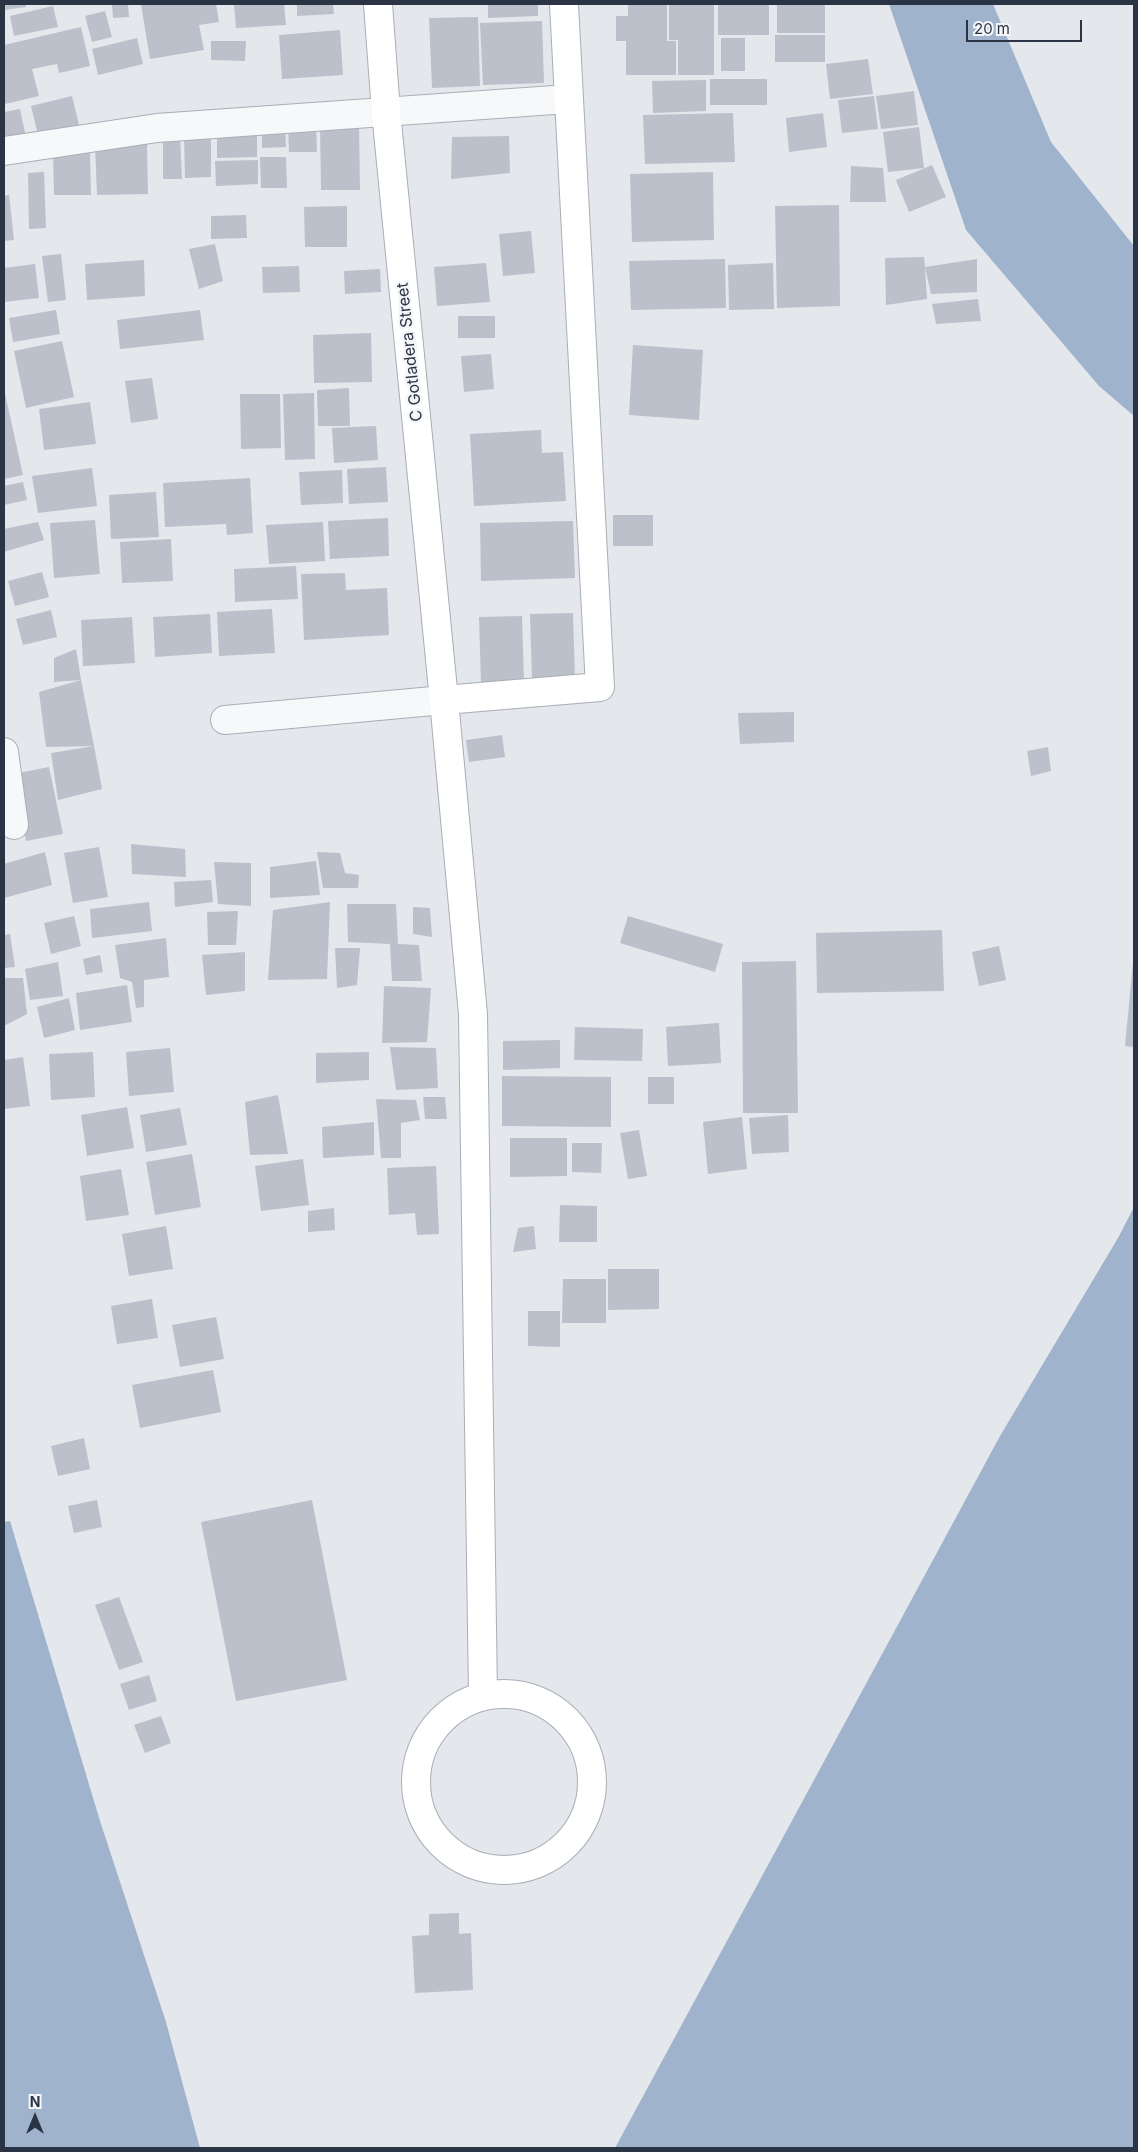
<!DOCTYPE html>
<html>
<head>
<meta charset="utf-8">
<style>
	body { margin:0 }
	#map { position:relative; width:1138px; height:2152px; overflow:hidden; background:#e4e7ec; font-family:Inter,sans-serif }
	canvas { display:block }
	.frame { position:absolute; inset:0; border:5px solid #2b3445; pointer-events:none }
	.north { position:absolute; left:10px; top:2092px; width:50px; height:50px; -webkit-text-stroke:4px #f4f6f9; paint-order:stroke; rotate:0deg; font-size:14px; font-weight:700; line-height:20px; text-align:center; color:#2b3445 }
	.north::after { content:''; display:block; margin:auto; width:18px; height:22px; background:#2b3445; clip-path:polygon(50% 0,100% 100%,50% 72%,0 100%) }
	.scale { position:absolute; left:966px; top:20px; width:116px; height:22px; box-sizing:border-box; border:2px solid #2b3445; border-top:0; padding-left:6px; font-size:15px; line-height:18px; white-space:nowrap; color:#2b3445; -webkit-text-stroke:4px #f4f6f9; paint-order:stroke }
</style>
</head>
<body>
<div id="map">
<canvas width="1138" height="2152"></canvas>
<div class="frame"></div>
<div class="north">N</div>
<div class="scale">20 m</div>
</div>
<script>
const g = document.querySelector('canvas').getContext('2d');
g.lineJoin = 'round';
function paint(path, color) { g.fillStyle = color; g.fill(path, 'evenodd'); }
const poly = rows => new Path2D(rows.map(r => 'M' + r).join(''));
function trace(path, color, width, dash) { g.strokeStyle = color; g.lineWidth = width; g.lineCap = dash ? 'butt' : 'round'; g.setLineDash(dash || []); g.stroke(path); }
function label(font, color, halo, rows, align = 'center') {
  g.font = font + ' Inter,sans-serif'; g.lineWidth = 5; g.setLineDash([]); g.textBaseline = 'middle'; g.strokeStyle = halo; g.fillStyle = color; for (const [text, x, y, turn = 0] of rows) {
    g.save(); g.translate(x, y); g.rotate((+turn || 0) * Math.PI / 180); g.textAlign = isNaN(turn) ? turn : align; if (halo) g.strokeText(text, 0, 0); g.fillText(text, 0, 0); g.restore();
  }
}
paint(poly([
	[889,4,993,4,1051,142,1134,246,1134,416,1099,386,966,230],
	[1134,1207,1134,2148,615,2148,1000,1436,1118,1238],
	[10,1521,100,1821,166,2022,200,2148,4,2148,4,1522]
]), '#9fb4cc');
paint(poly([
	[4,4,26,4,26,7,4,10],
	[112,4,128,4,129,17,113,18],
	[141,4,216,4,219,22,199,25,204,50,150,59],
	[234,4,284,4,286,25,236,28],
	[297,4,333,4,334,14,297,16],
	[488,4,538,4,538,16,488,18],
	[628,4,667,4,667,41,676,41,676,75,626,75,626,41,616,41,616,16,628,16],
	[669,4,714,4,714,75,678,75,678,40,669,40],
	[718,4,769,4,769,35,718,35],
	[777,5,825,5,825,33,777,33],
	[53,6,58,27,14,36,10,16],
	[105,11,112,37,92,42,85,16],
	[478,17,480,86,432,88,429,18],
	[542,21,544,83,483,85,480,23],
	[81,27,90,66,59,73,57,64,32,69,39,96,5,104,4,45],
	[340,30,343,75,282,79,279,35],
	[775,35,825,35,825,62,775,62],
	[137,38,143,64,98,75,92,49],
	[721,38,745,38,745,71,721,71],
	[211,41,246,41,245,61,211,60],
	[868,59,873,94,830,99,826,64],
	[710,79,767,79,767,105,710,105],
	[706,80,706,111,653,113,652,81],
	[914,91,918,125,881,129,876,96],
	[72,96,80,129,39,139,31,106],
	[874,96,878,129,842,133,838,100],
	[20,109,27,142,4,146,4,112],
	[733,113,735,162,645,164,643,115],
	[823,113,827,147,789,152,786,118],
	[320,123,359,123,360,190,321,190],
	[316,124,317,152,289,152,288,125],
	[257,126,257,157,217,158,217,127],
	[262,127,285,127,286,147,262,148],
	[919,127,924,168,888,172,883,132],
	[211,132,211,177,185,178,184,133],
	[163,136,180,136,182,179,163,179],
	[509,136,510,173,451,179,452,137],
	[147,143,148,194,97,195,95,145],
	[53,152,90,152,91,195,54,195],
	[260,157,286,157,287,188,261,188],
	[258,160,258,184,216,186,215,161],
	[932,165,946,197,909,212,896,180],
	[851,166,883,168,886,202,850,202],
	[44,172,46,228,29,229,28,173],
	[713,172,714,240,632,242,630,174],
	[9,195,14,240,4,241,4,196],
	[839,205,840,306,777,308,775,206],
	[347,206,347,247,305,247,304,207],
	[246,215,247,238,211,239,211,216],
	[531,231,535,273,503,276,499,234],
	[215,244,223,281,199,289,189,249],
	[61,254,66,300,48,302,42,256],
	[924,257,925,267,977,259,977,292,931,294,925,267,927,299,886,305,885,258],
	[725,259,726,308,631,310,629,261],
	[144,260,145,296,87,300,85,264],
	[486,263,490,302,437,306,434,267],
	[773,263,774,309,729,310,728,265],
	[35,264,39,298,4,302,4,268],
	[299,266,300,292,263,293,262,267],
	[380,269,381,292,345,294,344,271],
	[978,299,981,321,936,324,932,304],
	[56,310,60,334,13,342,9,318],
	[200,310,204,340,120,349,117,320],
	[458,316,495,316,495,338,458,338],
	[371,333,372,382,314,383,313,335],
	[62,341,74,397,26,408,14,351],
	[633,345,703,350,699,420,629,415],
	[491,354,494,389,464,392,461,356],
	[152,378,158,419,131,423,125,381],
	[349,388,350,426,318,426,317,390],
	[4,389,23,475,4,479],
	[314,393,315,459,285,460,283,394],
	[240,394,280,394,281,448,241,449],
	[90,402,96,444,44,450,39,409],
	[376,426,378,460,334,463,332,428],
	[541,430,542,453,563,452,566,501,474,506,470,434],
	[386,467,388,502,349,504,347,469],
	[92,468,97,506,38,513,32,476],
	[342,470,343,503,301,505,299,472],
	[250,478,253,533,227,535,226,524,165,527,163,483],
	[23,482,27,500,4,505,4,486],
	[156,492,159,537,111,539,109,495],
	[613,515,653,515,653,546,613,546],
	[388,518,389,556,330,559,328,521],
	[95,520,100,574,54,578,50,523],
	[573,521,575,578,481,581,480,523],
	[38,522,44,540,4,552,4,529],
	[323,522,325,561,269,564,266,525],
	[171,539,173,581,122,583,120,542],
	[296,566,298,599,235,602,234,569],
	[42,572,49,597,15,606,8,581],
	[345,573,346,590,387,588,389,635,304,640,301,574],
	[272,609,275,653,219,656,217,612],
	[51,610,57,637,23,645,16,619],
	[573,613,575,679,532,680,530,614],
	[210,614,212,653,155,657,153,617],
	[522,616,524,683,481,684,479,617],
	[132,617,135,663,83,666,81,620],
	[76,649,81,680,54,682,54,658],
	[81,680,94,746,102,789,58,800,51,753,94,746,46,747,39,692],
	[794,712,794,742,740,744,738,713],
	[502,735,505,757,469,762,466,740],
	[1048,747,1051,771,1031,776,1027,751],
	[49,767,63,834,26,841,13,774],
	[131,844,185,849,186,877,132,874],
	[99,847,108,897,73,903,64,853],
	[45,852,52,885,4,898,4,864],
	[317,852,340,853,345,873,359,875,358,888,323,888],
	[316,861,320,895,270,898,270,867],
	[214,862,251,863,251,906,218,904],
	[211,880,213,902,175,907,174,882],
	[149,902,152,931,92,938,90,909],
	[330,902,327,979,268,980,273,910],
	[347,904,396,904,398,944,419,945,422,981,392,981,390,944,348,942],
	[413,907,430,908,432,937,413,934],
	[238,911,236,945,208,945,207,912],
	[74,916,81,946,51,954,44,923],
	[628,916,723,944,715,972,620,943],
	[942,930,944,991,817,993,816,933],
	[10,934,15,967,4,968,4,935],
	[166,938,169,977,144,980,144,1007,136,1008,132,982,120,978,115,945],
	[999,946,1006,980,979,986,972,952],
	[335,948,360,948,357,985,337,988],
	[245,952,245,991,206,995,202,955],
	[100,955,103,972,86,975,83,959],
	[796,961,798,1113,743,1113,742,962],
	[58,962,63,996,30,1000,25,969],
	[1133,962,1134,962,1134,1047,1125,1046],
	[4,978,23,978,27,1014,4,1026],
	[127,985,132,1022,80,1030,76,993],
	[384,986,431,988,427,1042,382,1043],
	[69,998,75,1030,44,1038,37,1007],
	[719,1023,721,1063,668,1066,666,1027],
	[575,1027,643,1029,642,1061,574,1060],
	[560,1040,560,1068,503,1070,503,1041],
	[390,1047,436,1048,438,1088,396,1090],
	[170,1048,174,1092,129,1096,126,1052],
	[93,1052,95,1097,51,1100,49,1054],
	[369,1052,369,1080,316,1083,316,1053],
	[23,1057,30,1106,4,1109,4,1060],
	[502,1076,611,1077,611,1127,502,1126],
	[648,1077,674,1077,674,1104,648,1104],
	[278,1095,288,1154,250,1155,245,1102],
	[423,1097,445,1097,447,1119,425,1119],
	[376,1099,416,1100,420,1120,401,1123,401,1158,381,1158],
	[127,1107,134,1148,87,1156,81,1115],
	[180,1108,187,1145,146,1152,140,1115],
	[788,1115,789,1152,752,1154,749,1118],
	[742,1117,747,1169,708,1174,703,1122],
	[374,1122,374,1155,323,1158,322,1127],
	[639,1130,647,1176,628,1179,620,1133],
	[510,1138,567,1138,567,1176,510,1177],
	[572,1143,602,1143,601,1173,572,1172],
	[192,1154,201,1207,155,1215,146,1162],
	[303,1159,309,1205,261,1211,255,1166],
	[436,1166,439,1234,417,1235,415,1213,389,1215,387,1168],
	[121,1169,129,1215,86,1221,80,1176],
	[560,1205,597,1206,597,1242,559,1242],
	[334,1208,335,1230,308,1232,308,1211],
	[166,1226,173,1269,129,1276,122,1234],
	[534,1226,536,1249,513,1252,518,1228],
	[608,1269,659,1269,659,1309,608,1310],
	[563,1279,606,1279,606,1323,562,1323],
	[152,1299,158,1338,117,1344,111,1306],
	[528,1311,560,1311,560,1347,528,1346],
	[216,1317,224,1359,180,1367,172,1325],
	[213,1370,221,1412,140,1428,132,1385],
	[84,1438,90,1469,58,1476,51,1446],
	[97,1500,102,1527,74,1533,68,1506],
	[312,1500,347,1680,236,1701,201,1522],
	[119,1597,143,1662,119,1670,95,1605],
	[149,1675,157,1701,129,1710,120,1684],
	[161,1716,171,1743,145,1753,134,1725],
	[459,1913,459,1934,471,1933,473,1990,415,1993,412,1936,429,1935,429,1914]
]), '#bbc0ca');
const street = poly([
	[4,151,157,128,568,99],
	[225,720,444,700],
	[4,752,14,825]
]);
const secondary = poly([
	[378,4,386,112,444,700,473,1014,483,1696],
	[444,700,600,687,564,4],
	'416 1782a88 88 0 1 1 176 0a88 88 0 1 1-176 0Z'
]);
trace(street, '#a9aeb7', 30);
trace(secondary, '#a9aeb7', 30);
trace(street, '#f7f8fa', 28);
trace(secondary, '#fff', 28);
label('16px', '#2b3445', '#f4f6f9', [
	["C Gotladera Street",410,352,-96]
]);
</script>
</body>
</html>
